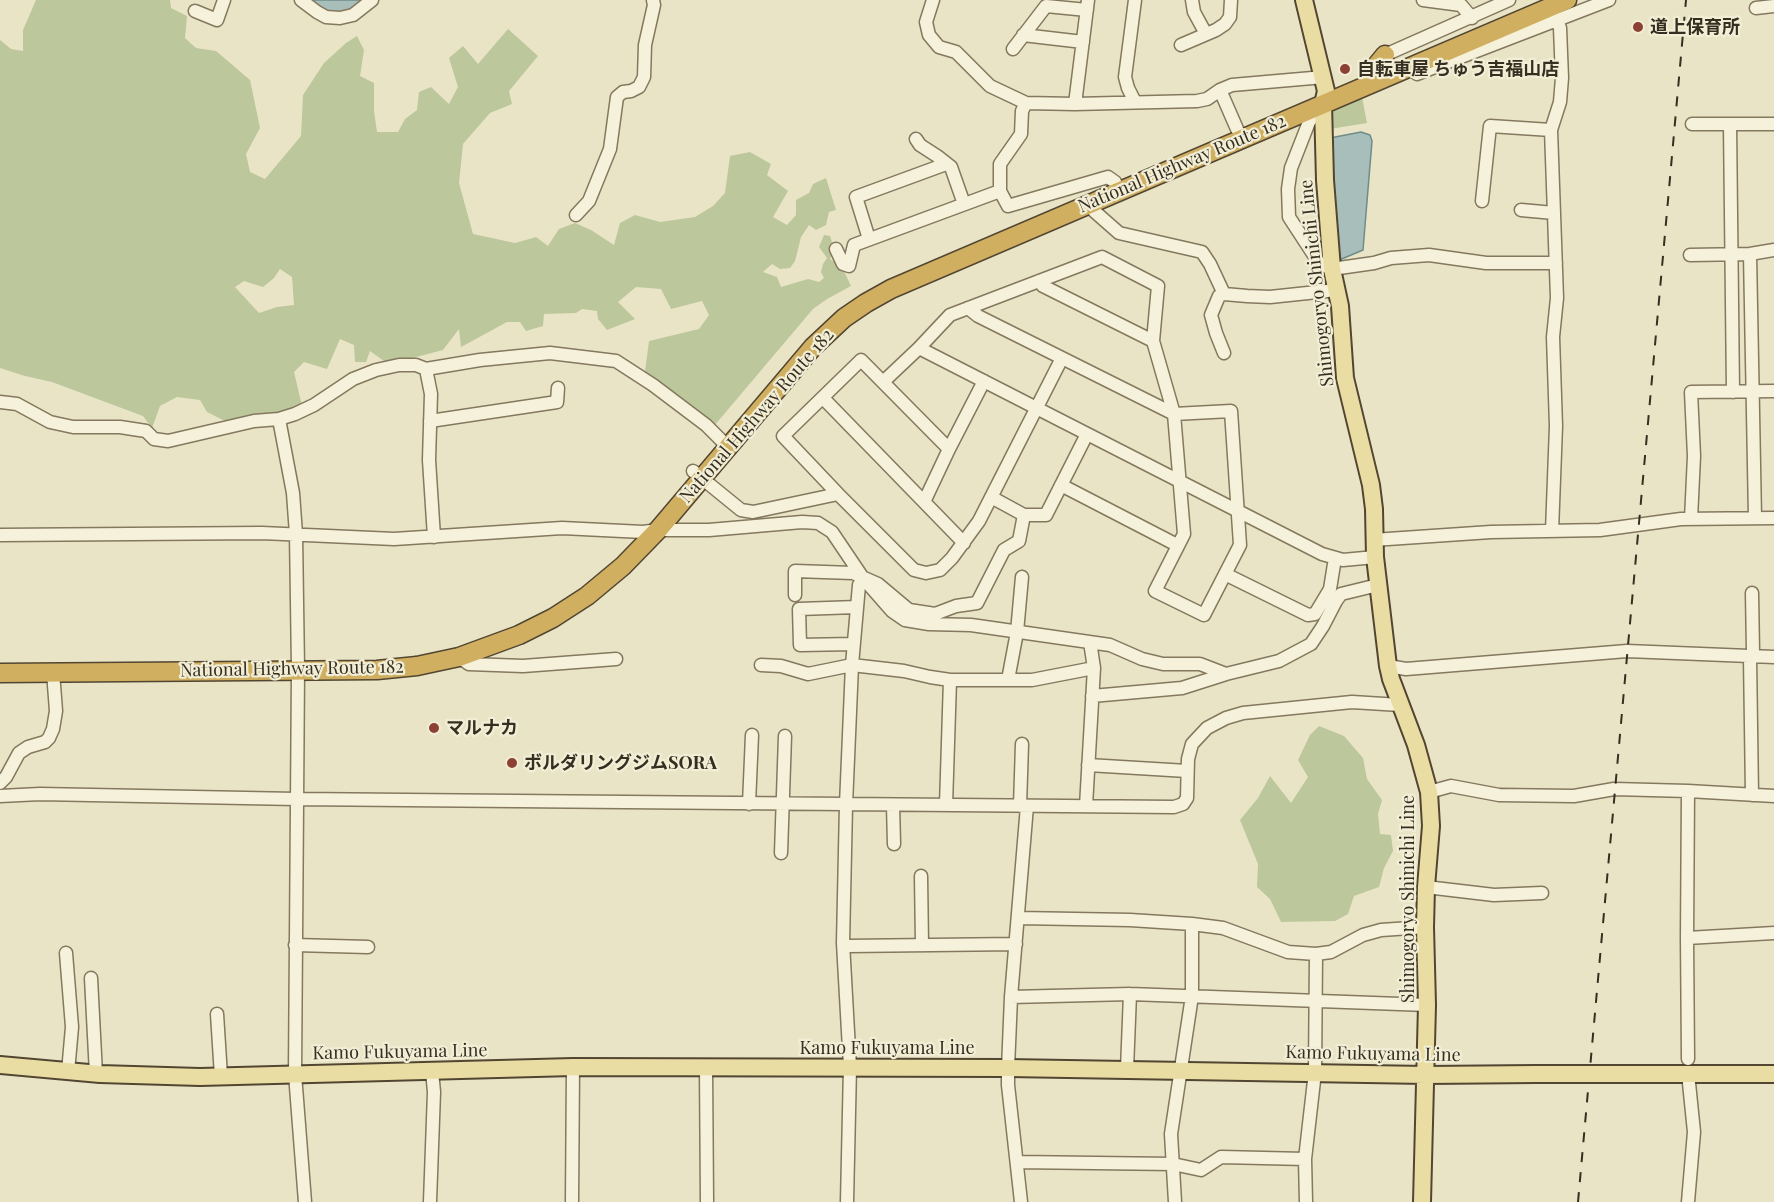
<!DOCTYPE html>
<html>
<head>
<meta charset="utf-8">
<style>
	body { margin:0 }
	canvas { display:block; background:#eae4c7 }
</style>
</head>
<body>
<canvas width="1774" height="1202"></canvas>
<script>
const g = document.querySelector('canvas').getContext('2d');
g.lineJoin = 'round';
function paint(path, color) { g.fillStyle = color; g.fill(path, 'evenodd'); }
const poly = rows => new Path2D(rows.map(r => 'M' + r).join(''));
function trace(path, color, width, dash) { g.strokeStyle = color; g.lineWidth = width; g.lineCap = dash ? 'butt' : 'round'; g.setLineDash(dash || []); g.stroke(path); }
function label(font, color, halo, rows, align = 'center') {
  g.font = font + ' "Playfair Display","Noto Sans JP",serif'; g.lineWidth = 4.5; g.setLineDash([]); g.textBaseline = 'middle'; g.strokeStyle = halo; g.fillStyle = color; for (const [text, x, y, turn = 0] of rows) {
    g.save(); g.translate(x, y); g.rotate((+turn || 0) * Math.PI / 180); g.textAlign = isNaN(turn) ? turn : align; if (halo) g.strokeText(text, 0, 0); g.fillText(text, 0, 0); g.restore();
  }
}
paint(poly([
	[36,0,170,0,171,8,187,16,185,38,196,48,216,51,250,80,260,128,246,154,250,172,265,179,301,136,303,95,324,63,346,43,357,36,364,50,360,76,374,83,374,111,377,132,398,132,405,119,417,110,419,92,431,87,449,104,458,87,449,58,463,46,478,64,508,29,538,56,509,91,512,104,490,113,463,144,459,183,473,234,515,243,536,237,548,246,559,229,575,223,591,230,614,245,620,223,635,215,660,222,695,217,713,206,725,193,730,156,750,152,771,164,767,175,788,191,773,217,787,225,796,215,796,200,809,193,813,184,826,178,836,210,829,212,826,225,816,230,809,225,801,237,795,261,790,268,780,269,772,264,763,272,777,277,781,287,808,279,819,282,824,278,821,272,823,264,827,258,819,247,824,235,830,236,834,248,830,259,842,267,851,286,827,299,813,309,714,426,644,379,649,341,699,329,709,315,702,301,671,309,661,289,636,287,618,302,635,319,607,330,598,319,597,311,582,309,576,313,544,314,543,326,526,331,520,322,507,322,461,347,459,329,443,350,401,361,384,361,370,351,366,362,355,362,354,345,340,339,327,369,304,362,294,372,302,406,275,417,229,423,207,412,200,400,177,397,160,406,152,428,143,416,52,382,25,376,0,368,0,40,11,49,23,51,23,30],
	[280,269,292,277,294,305,277,307,259,313,235,287,244,281,263,287,274,278],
	[1362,97,1367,123,1330,129,1330,117,1335,109],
	[1319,726,1344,736,1363,758,1367,779,1382,800,1378,814,1380,834,1391,835,1393,851,1384,868,1379,887,1354,896,1348,914,1335,921,1281,922,1270,899,1257,887,1258,864,1240,820,1258,798,1270,776,1291,803,1308,777,1298,760,1310,735]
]), '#bcc79c');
const water = poly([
	[308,0,365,0,362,4,343,14,321,11,308,0],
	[1361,132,1370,135,1372,141,1363,250,1337,261,1330,138,1361,132]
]);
paint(water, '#a8bebb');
trace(water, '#6f8c89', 1.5);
const minor = poly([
	[301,0,317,12,326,17,340,18,353,15,372,0],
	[933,0,926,22,929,35,939,47,956,52,990,86,1026,103,1075,104,1197,101,1207,99,1220,90,1232,85,1324,77],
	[1135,0,1125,77,1128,88,1135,102],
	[1192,0,1194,12,1206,34],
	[1423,0,1461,5,1472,18],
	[1756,8,1774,6],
	[195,11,217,20,224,0],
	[1023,35,1083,42],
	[1181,45,1216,30,1225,24,1230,17,1231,0],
	[1013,49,1046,6,1087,10],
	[1385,55,1509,0],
	[1417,74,1609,0],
	[1220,90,1237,129],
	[1075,104,1088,0],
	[1320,107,1309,122,1291,168,1288,189,1289,217,1319,263,1332,269,1374,263,1391,258,1429,255,1486,263,1556,263],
	[1692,124,1774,124],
	[1730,124,1733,392],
	[916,139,920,145,937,156,951,167,964,204],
	[1000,191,1000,164,1021,134,1022,111,1026,103],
	[1482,201,1490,126,1551,130],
	[1091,204,1094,211,1119,233,1202,252,1210,264,1224,294],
	[1521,210,1554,213],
	[576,215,589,201,610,149,617,97,623,92,631,91,639,87,644,77,645,45,654,5,653,0],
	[869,239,856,197,946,164],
	[836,249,843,264,849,266,854,245,1000,191,1008,206,1108,177,1115,182,1119,191],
	[1750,254,1755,518],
	[1690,255,1750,254,1774,250],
	[1039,281,1043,286,1153,341],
	[919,348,1322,554,1343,560,1375,557],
	[1224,353,1216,333,1211,315,1219,296,1224,294,1247,296,1270,297,1336,290],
	[426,369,431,394,429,460,434,537],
	[883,382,919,348,950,315,1102,257,1158,286,1153,341,1174,414,1184,534,1155,591,1204,615,1240,545,1231,411,1174,414,978,316,968,308],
	[823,398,964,543],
	[0,402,17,404,50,422,73,427,120,427,146,431,154,439,168,441,254,421,279,419,295,414,314,405,353,379,376,370,399,365,416,365,426,369,480,360,550,353,616,361,653,385,706,425,728,447],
	[279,419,293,493,296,534,298,669,295,1074,305,1202],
	[430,421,557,402,558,388],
	[693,471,741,510,753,512,838,494,914,570,926,573,940,570,952,558,979,521,1062,358],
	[1061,485,1177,545],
	[838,494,783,436,861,360,949,449],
	[991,497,1024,515,1046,515,1087,434],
	[924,502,949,449,984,381],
	[1691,519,1694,456,1691,392,1774,391],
	[1552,531,1556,426,1553,337,1557,298,1551,130,1560,102,1562,78,1560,28,1554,13],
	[0,535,262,533,394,539,562,528,643,532,658,530,709,530,802,522,818,523,832,532,863,578,892,611,905,620,929,624,971,625,1110,645,1142,659,1163,664,1200,664,1226,674,1279,661,1311,644,1323,626,1336,601,1341,594,1378,585],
	[1373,540,1491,532,1600,530,1681,519,1774,518],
	[1225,574,1308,615,1315,614,1330,589,1335,558],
	[795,595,795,571,853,573,878,584,909,610,935,614,956,606,977,603,1004,550,1019,541,1024,515],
	[853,644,800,645,799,609,857,607],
	[459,657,469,664,523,666,616,659],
	[761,665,781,666,808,674,852,665,904,671,930,677,950,680,1032,680,1094,668],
	[1388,666,1406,669,1627,651,1774,657],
	[1008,680,1017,632,1022,577],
	[1092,696,1182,688,1226,674],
	[1088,765,1187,771],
	[0,783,6,777,19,753,28,747,45,742,49,738,53,729,56,711,53,672],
	[1429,792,1451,786,1499,795,1574,796,1614,789,1688,791,1774,796],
	[1752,795,1750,657,1753,652,1752,593],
	[0,796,40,794,296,799,1174,807,1183,804,1187,798,1188,759,1192,744,1207,728,1226,718,1243,713,1352,702,1400,705],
	[749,804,752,735],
	[893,805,894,844],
	[946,805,950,680],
	[1020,806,1022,744],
	[1086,806,1094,668,1090,642],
	[781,853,785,736],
	[921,876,922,945],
	[1426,887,1494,895,1542,893],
	[1019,918,1130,920,1192,924,1223,928,1288,952,1316,954,1331,952,1363,935,1381,930,1425,927],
	[1687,938,1774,933],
	[843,943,848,946,1016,944],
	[295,945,368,947],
	[66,953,72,1027,68,1072],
	[91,978,96,1074],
	[1011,997,1130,994,1427,1005],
	[217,1014,221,1076],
	[1688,1059,1687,938,1688,791],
	[706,1068,707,1202],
	[1127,1069,1130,994],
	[1017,1162,1173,1164,1201,1170,1221,1157,1305,1159],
	[430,1202,434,1092,432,1071],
	[572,1202,573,1067],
	[847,1202,850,1067,843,943,846,805,852,665,859,585,863,578],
	[1021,1202,1008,1085,1008,1068,1011,997,1027,806],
	[1175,1202,1171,1134,1192,996,1192,924],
	[1306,1202,1305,1159,1315,1072,1316,954],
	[1688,1202,1694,1132,1689,1083]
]);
const major = poly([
	[1304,0,1326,91,1323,104,1325,180,1332,269,1340,306,1345,378,1371,485,1374,509,1375,557,1388,666,1391,679,1416,745,1429,792,1431,826,1426,887,1425,927,1427,1005,1422,1202],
	[0,1065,100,1074,200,1077,573,1067,1008,1068,1426,1075,1536,1074],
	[1675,1074,1774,1074]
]);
const highway = poly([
	[1372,71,1385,55],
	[0,673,377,670,417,666,459,657,519,635,553,618,587,596,623,566,658,530,813,347,844,318,866,303,891,289,1567,0]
]);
trace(minor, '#84785e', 15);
trace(major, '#524632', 20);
trace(highway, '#524632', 21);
trace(minor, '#f6f1da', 12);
trace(major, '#e9dda3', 16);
trace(highway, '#d0af61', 18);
trace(poly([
	[1578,1202,1686,0]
]), '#362e21', 2, [10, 10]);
const majorBridge = poly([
	[1536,1074,1675,1074]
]);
trace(majorBridge, '#524632', 20, []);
trace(majorBridge, '#e9dda3', 16);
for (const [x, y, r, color] of [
	[1638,27,6,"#8d4034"],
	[1345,69,6,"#8d4034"],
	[434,728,6,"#8d4034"],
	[512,763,6,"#8d4034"]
]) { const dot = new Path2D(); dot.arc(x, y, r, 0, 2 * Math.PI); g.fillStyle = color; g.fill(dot); trace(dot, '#f2eed6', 2); }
label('bold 18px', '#362e21', '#f2eed6', [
	["道上保育所",1650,27],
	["自転車屋 ちゅう吉福山店",1357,69],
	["マルナカ",446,728],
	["ボルダリングジムSORA",524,763]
], 'left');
label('18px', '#362e21', '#f2eed6', [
	["National Highway Route 182",1182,164,-23],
	["Shimogoryo Shinichi Line",1317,283,-96],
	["National Highway Route 182",757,416,-49],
	["National Highway Route 182",292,669,-1],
	["Shimogoryo Shinichi Line",1408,899,-90],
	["Kamo Fukuyama Line",887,1048],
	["Kamo Fukuyama Line",400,1052,-1],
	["Kamo Fukuyama Line",1373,1054,1]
]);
</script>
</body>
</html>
